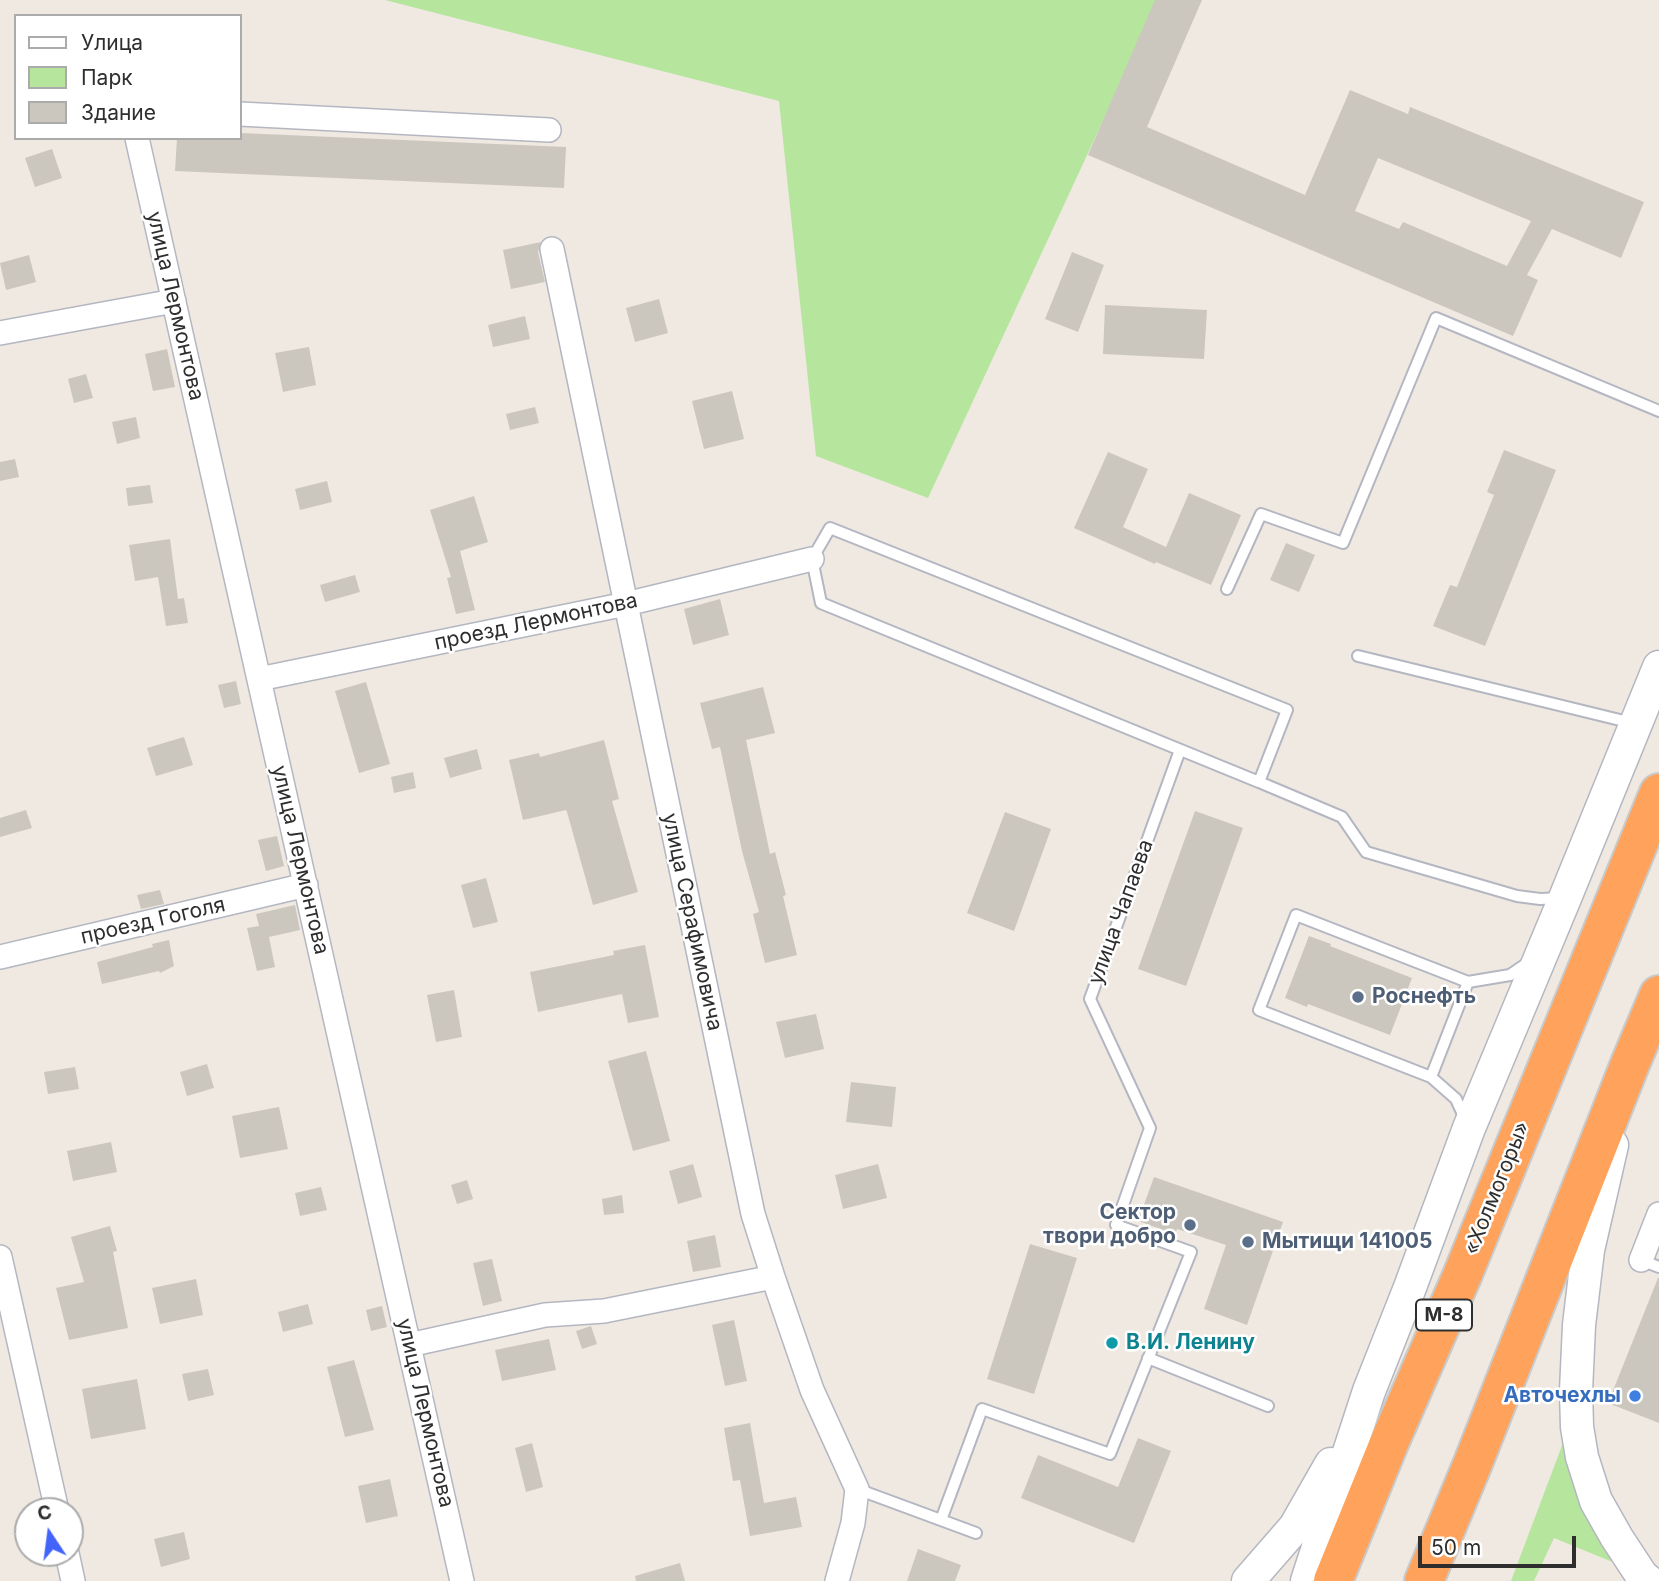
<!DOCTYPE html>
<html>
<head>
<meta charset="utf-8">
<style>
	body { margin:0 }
	#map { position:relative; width:1659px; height:1581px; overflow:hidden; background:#efe9e1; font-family:Inter,sans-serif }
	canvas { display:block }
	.legend { position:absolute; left:14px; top:14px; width:228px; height:126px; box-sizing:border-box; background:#fff; border:2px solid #ababab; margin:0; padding:9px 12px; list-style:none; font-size:21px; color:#2e2e2e }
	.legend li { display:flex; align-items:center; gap:14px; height:35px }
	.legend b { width:35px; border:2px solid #ababab }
	.north { position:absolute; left:14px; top:1497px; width:70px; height:70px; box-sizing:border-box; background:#fff; border:2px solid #ababab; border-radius:50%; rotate:347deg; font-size:19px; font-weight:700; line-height:28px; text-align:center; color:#2e2e2e }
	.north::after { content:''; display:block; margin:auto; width:24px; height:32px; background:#4264fb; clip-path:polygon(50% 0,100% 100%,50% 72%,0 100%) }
	.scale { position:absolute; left:1418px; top:1536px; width:158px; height:32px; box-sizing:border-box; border:4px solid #2e2e2e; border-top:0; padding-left:9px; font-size:21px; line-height:24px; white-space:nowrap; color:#2e2e2e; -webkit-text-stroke:5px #fff; paint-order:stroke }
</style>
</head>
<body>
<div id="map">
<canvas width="1659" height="1581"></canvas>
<ul class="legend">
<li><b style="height:9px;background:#fff"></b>Улица</li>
<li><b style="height:19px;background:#b6e59e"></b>Парк</li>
<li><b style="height:19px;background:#cbc7bf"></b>Здание</li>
</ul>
<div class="north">С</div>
<div class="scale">50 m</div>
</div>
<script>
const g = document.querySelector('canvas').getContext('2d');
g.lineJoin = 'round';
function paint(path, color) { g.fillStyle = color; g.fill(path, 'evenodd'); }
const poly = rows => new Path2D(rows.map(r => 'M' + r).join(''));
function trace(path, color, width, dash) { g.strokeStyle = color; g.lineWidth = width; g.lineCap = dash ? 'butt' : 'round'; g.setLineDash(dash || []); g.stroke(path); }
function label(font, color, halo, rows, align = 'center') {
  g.font = font + ' Inter,sans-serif'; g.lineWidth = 5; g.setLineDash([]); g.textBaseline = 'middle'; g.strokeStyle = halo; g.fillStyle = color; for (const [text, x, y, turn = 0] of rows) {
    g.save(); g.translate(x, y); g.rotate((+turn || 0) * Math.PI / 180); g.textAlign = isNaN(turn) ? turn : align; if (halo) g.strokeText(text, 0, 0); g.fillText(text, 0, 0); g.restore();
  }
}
paint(poly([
	[385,0,1159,0,928,498,816,456,779,101],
	[1566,1435,1615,1563,1554,1538,1534,1581,1511,1581]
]), '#b6e59e');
paint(poly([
	[1155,0,1202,0,1147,127,1305,195,1350,90,1408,114,1410,107,1644,202,1621,258,1552,229,1527,275,1538,280,1513,336,1088,155],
	[1378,158,1531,221,1507,266,1403,222,1399,229,1355,211],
	[240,133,566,147,564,188,175,171,177,138,240,138],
	[52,149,62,178,35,187,25,158],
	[541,242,538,252,545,282,511,289,503,250],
	[1072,252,1104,265,1078,332,1045,319],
	[29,255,36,282,6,290,0,263],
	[659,299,668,333,635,342,626,308],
	[1105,305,1207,310,1204,359,1103,354],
	[525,316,530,339,493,347,488,325],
	[309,347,316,385,283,392,275,353],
	[167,349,175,387,153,391,145,354],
	[86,374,93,398,74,403,68,379],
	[732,391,744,439,704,449,692,401],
	[535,407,539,423,510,430,506,414],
	[136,417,140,438,117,444,112,422],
	[1504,450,1556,470,1485,646,1433,626,1450,585,1457,587,1494,495,1487,492],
	[1108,452,1148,469,1123,527,1166,547,1189,493,1241,515,1211,585,1156,562,1155,564,1074,528],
	[15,459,19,477,0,481,0,462],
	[327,481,332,502,300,510,295,489],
	[150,485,153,503,128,506,126,488],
	[474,496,488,542,460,551,475,610,456,614,447,578,451,577,430,510],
	[170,539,178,599,184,598,188,623,166,626,158,577,135,581,129,545],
	[1286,543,1315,555,1299,592,1270,580],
	[355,575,360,592,325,602,320,585],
	[720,599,729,635,693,645,684,609],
	[236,681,241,704,224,708,218,685],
	[366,682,390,764,359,773,335,691],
	[763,687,775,733,746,740,770,854,775,852,786,895,783,896,797,955,765,963,753,914,759,912,742,851,720,747,712,749,700,703],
	[184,737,193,765,156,776,147,748],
	[604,740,619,799,612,801,638,892,593,905,567,812,566,810,523,820,509,760,539,753,540,757],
	[477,749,482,769,450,778,444,758],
	[413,772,416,788,394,793,391,777],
	[26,810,32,828,0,837,0,818],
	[1195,811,1243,828,1186,986,1138,969],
	[1005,812,1051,829,1014,931,967,913],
	[277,836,284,866,266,871,258,840],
	[486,878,498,922,473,928,461,885],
	[160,890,164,904,141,909,137,895],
	[295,905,300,930,269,937,275,967,257,971,247,928,259,926,256,914],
	[1309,936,1331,944,1330,946,1412,978,1390,1035,1308,1004,1307,1007,1285,998],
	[169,940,174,966,160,973,159,971,102,984,97,962,153,947,152,944],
	[645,945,659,1017,628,1023,622,994,538,1012,530,972,614,955,613,951],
	[454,990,462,1037,436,1042,427,995],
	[816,1014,824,1049,785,1058,776,1022],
	[646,1051,670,1141,633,1151,608,1061],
	[207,1064,214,1088,187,1096,180,1072],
	[75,1067,79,1089,48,1094,44,1072],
	[851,1082,896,1087,892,1127,846,1122],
	[279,1107,288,1149,240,1158,232,1116],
	[111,1142,117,1172,73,1181,67,1151],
	[693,1164,702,1197,678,1204,669,1171],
	[878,1164,887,1198,843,1209,835,1175],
	[1154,1177,1283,1222,1247,1325,1204,1309,1226,1245,1177,1229,1175,1234,1138,1221],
	[467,1180,473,1199,457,1204,451,1185],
	[321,1187,327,1210,300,1216,295,1193],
	[622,1195,624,1213,604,1215,602,1199],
	[110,1226,117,1251,113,1252,128,1328,69,1340,56,1288,84,1282,71,1237],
	[715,1235,721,1267,693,1272,687,1241],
	[1030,1244,1077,1258,1034,1394,987,1379],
	[492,1259,502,1301,483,1306,473,1263],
	[1658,1278,1659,1278,1659,1423,1608,1403],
	[196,1279,203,1315,160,1324,152,1288],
	[308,1304,313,1324,283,1332,278,1312],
	[382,1306,387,1327,371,1331,366,1310],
	[734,1320,747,1381,725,1386,712,1325],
	[591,1326,597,1344,582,1349,576,1331],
	[549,1339,556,1370,502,1381,495,1350],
	[354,1360,374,1430,345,1437,327,1367],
	[208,1369,214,1395,188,1401,182,1374],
	[137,1379,146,1429,91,1439,82,1389],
	[750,1423,764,1503,796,1497,802,1527,750,1536,740,1480,733,1481,724,1428],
	[1138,1438,1171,1451,1134,1543,1021,1498,1038,1455,1118,1487],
	[532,1443,543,1487,526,1492,515,1448],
	[390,1479,398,1516,366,1523,358,1486],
	[184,1532,190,1559,161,1567,154,1539],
	[918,1549,961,1565,955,1581,907,1581],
	[680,1563,685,1581,636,1581,635,1576]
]), '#cbc7bf');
const lane = poly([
	[1227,589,1261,514,1343,543,1436,318,1659,411],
	[1358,656,1620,720,1633,725],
	[1259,782,821,603,812,559,830,528,1287,710,1259,782,1342,817,1366,852,1517,896,1540,899,1562,898],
	[1431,1077,1259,1010,1296,915,1468,982],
	[1466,1121,1456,1099,1431,1077,1468,982,1510,975,1529,962],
	[1641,1260,1659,1267],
	[1148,1358,1268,1406],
	[857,1489,976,1533],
	[941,1520,982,1409,1110,1454,1191,1252,1116,1225,1150,1128,1090,999,1180,750]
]);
const street = poly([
	[240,114,549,130],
	[137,138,462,1581],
	[552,249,753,1214,773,1277,812,1390,857,1489,853,1523,837,1581],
	[0,333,174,301],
	[259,679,626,604,812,559],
	[0,957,306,885],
	[0,1257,57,1511],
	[1641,1260,1659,1214],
	[409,1345,545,1315,604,1311,773,1277],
	[67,1553,73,1581]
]);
const secondary = poly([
	[1612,1145,1588,1250,1579,1325,1576,1391,1577,1427,1582,1457,1596,1501,1617,1538,1642,1576,1648,1581],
	[1248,1581,1295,1527,1331,1464],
	[1307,1581,1369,1391,1409,1290,1469,1128,1565,898,1659,667]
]);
const highway = poly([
	[1333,1581,1389,1443,1462,1276,1659,793],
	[1424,1581,1473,1463,1630,1064,1659,995]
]);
trace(lane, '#b4b7c1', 14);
trace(street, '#b4b7c1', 26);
trace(secondary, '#b4b7c1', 35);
trace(highway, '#c9c9c9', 42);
trace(lane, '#fff', 10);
trace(street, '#fff', 23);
trace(secondary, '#fff', 32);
trace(highway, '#ffa35c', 38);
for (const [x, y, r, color] of [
	[1358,997,7,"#5c6f8a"],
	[1190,1225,7,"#5c6f8a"],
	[1248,1242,7,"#5c6f8a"],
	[1112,1343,7,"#0f9aa8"],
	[1635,1396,7,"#3f7fe0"]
]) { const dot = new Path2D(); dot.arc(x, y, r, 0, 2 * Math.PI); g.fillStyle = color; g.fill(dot); trace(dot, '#fff', 2.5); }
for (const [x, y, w] of [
	[1444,1315,56]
]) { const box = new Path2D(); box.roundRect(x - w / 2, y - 15.5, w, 31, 5); g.fillStyle = '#fff'; g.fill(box); trace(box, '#2e2e2e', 2); }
label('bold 19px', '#2e2e2e', null, [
	["М-8",1444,1315]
]);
label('21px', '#2e2e2e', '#fff', [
	["улица Лермонтова",175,306,77],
	["проезд Лермонтова",536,622,-12],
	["улица Лермонтова",300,860,77],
	["улица Чапаева",1121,912,-70],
	["проезд Гоголя",153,921,-13],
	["улица Серафимовича",692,922,78],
	["«Холмогоры»",1497,1188,-68],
	["улица Лермонтова",425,1413,77]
]);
label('bold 21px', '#4e5e75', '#fff', [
	["Роснефть",1372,997],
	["Сектор",1176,1213,"right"],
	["твори добро",1176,1237,"right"],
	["Мытищи 141005",1262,1242]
], 'left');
label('bold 21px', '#0d838f', '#fff', [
	["В.И. Ленину",1126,1343]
], 'left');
label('bold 21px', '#366cbe', '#fff', [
	["Авточехлы",1621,1396]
], 'right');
</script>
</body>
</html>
